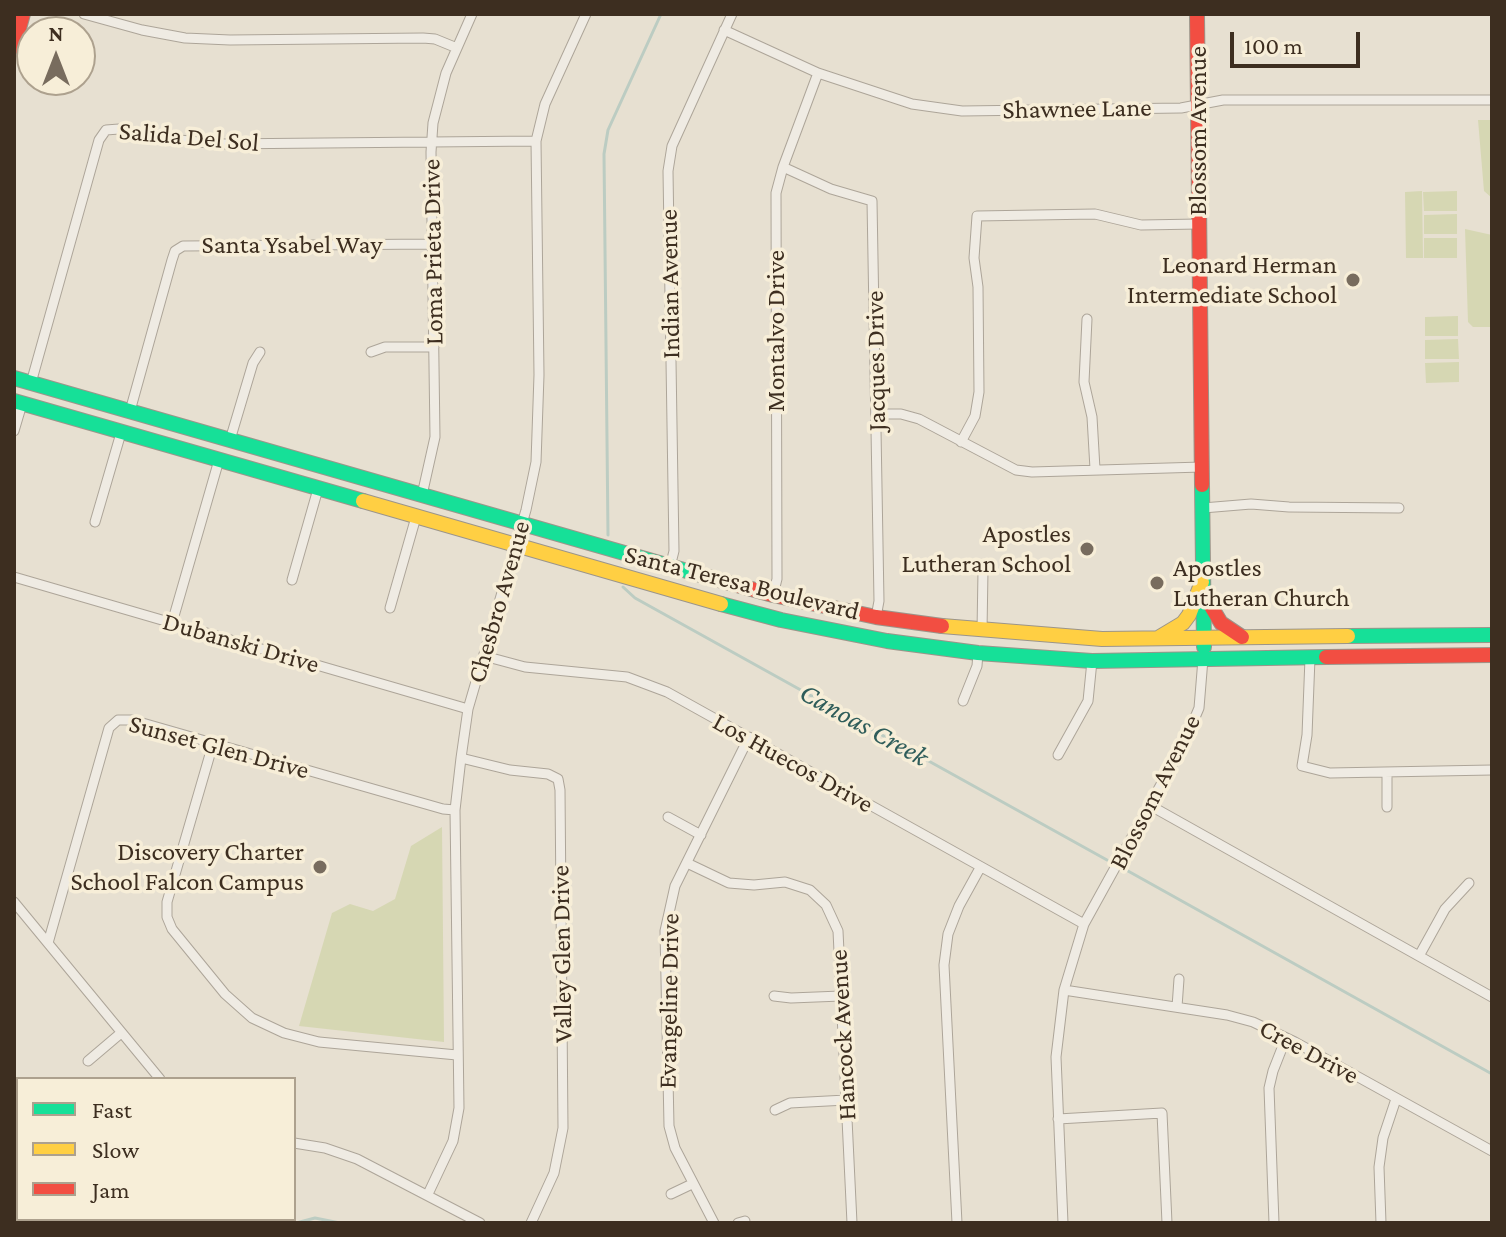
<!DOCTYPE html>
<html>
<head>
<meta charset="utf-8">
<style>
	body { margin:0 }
	#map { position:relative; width:1506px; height:1237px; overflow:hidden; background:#e7e0d1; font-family:"Crimson Pro",serif }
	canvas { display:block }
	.frame { position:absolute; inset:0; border:16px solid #3d2e20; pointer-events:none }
	.legend { position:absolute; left:16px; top:1077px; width:280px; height:144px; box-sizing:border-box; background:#f7eed8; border:2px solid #ada18e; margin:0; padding:10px 14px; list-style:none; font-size:24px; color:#3d2e20 }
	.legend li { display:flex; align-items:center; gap:16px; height:40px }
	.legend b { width:40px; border:2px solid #ada18e }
	.north { position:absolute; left:16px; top:16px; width:80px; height:80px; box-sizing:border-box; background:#f7eed8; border:2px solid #ada18e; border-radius:50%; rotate:0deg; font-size:22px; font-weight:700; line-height:32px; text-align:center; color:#3d2e20 }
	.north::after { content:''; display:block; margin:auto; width:28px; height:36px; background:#786c5e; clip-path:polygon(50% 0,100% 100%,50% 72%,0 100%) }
	.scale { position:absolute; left:1230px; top:32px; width:130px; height:36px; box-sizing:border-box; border:4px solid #3d2e20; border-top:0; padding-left:10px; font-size:24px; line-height:28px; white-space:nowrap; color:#3d2e20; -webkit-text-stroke:6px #f7eed8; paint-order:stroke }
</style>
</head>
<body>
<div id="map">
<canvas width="1506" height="1237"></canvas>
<div class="frame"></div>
<ul class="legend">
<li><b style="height:10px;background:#16e098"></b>Fast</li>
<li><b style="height:10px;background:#ffcf43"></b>Slow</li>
<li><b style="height:10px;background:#f24e42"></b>Jam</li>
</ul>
<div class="north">N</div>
<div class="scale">100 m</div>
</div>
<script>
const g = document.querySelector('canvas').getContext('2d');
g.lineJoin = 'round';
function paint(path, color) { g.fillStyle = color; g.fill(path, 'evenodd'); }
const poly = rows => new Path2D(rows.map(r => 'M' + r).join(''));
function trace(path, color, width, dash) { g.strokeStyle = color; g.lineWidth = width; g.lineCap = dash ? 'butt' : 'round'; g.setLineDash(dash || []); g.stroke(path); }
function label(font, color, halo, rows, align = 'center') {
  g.font = font + ' "Crimson Pro",serif'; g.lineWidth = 7; g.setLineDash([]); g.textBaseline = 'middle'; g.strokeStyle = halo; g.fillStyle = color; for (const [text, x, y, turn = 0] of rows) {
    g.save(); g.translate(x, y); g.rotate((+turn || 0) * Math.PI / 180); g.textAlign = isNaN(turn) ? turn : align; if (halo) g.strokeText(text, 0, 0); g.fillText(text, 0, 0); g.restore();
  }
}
paint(poly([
	[1478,120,1492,120,1492,198,1484,191],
	[1422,191,1423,258,1406,258,1405,192],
	[1457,191,1457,211,1424,211,1423,192],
	[1457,214,1457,234,1424,234,1424,215],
	[1465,229,1492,235,1492,327,1473,327,1468,322],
	[1424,238,1457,238,1457,258,1424,258],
	[1458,316,1458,336,1425,336,1425,317],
	[1458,339,1459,359,1425,359,1425,340],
	[1459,362,1459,382,1426,383,1425,363],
	[442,827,444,1042,299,1026,332,913,350,904,373,911,395,899,411,846]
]), '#d6d7b3');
trace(poly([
	[608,535,604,154,608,130,661,14],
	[623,587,635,598,1107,860],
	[1128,871,1492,1074],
	[296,1223,315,1218,340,1223]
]), '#bcccc2', 3);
const street = poly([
	[84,14,142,30,185,38,230,40,423,38,435,39,457,48],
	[724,30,818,73,912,104,962,111,1181,108,1223,100,1492,100],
	[783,167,831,189,872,201,879,601,876,617],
	[1087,319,1084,382,1092,417,1095,469],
	[371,352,385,347,434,347],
	[31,383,99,140,106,130,119,129,151,137,218,144,536,141],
	[130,411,172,260,175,251,183,246,433,244],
	[877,414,901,414,919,419,1016,470,1032,472,1202,467],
	[14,431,22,404],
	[230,440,253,363,260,352],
	[961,442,975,416,979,392,978,287,974,258,977,216,1095,214,1141,225,1199,224],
	[422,495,435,437,431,152,433,123,446,73,472,14],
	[1203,508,1251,504,1289,507,1399,508],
	[95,522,121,433],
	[670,567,674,551,668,171,672,146,732,14],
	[14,577,468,709],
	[292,580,318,489],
	[773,595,777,579,776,193,783,167,818,73],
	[390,608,416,517],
	[172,623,219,460],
	[982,631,983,571],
	[484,656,525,667,627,677,667,692,1084,924],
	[1310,658,1307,735,1302,766,1330,773,1492,770],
	[963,701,977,666,978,653],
	[213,744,167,902,167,917,172,929,225,994,252,1018,284,1033,319,1042,457,1055],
	[1058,755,1088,701,1092,661],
	[461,758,510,770,548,774,558,779,560,790,563,1128,554,1173,531,1223],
	[1387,772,1387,807],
	[1151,806,1492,997],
	[668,817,701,835],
	[687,863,729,883,754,885,785,882,810,890,826,905,838,931,852,1223],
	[14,902,160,1079],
	[48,943,109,728,118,720,132,720,443,809,455,810],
	[1419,956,1445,909,1469,883],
	[1064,990,1227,1015,1253,1022,1295,1042,1492,1151],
	[774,996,791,998,841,996],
	[1177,1007,1179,979],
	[88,1061,121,1033],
	[775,1110,790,1103,846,1100],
	[1058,1119,1162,1113,1167,1223],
	[294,1143,325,1148,357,1159,480,1223],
	[428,1194,453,1141,459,1108,455,810,461,758,468,709,526,510,536,462,539,375,536,141,545,104,586,14],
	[671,1194,692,1184],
	[714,1223,675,1148,669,1126,665,931,675,886,749,737],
	[738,1223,745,1221],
	[957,1223,944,965,948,934,959,906,980,868],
	[1063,1223,1056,1057,1064,990,1084,924,1185,741,1199,708,1203,659],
	[1274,1223,1269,1088,1273,1071,1286,1038],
	[1381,1223,1379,1167,1383,1138,1396,1099]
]);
const fast = poly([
	[14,378,701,575],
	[14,401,363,501],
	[1202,485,1204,647],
	[721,604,781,620,887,641,978,653,1092,661,1326,657],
	[1348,636,1492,635]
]);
const slow = poly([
	[363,501,721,604],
	[942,626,1102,639,1348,636],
	[1158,638,1183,623,1189,615,1202,582]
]);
const jam = poly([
	[1197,14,1202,485],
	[14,47,23,14],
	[701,575,773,595,876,617,942,626],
	[1206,598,1221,623,1242,637],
	[1326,657,1492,655]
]);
trace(street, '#ada599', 11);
trace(fast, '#9c958a', 16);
trace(slow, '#9c958a', 16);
trace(jam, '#9c958a', 16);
trace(street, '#efebe3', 9);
trace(fast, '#16e098', 14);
trace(slow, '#ffcf43', 14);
trace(jam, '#f24e42', 14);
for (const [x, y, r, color] of [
	[1353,280,8,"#786c5e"],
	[1087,549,8,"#786c5e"],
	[1157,583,8,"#786c5e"],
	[320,867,8,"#786c5e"]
]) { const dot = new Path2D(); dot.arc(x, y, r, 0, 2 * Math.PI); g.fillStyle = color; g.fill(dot); trace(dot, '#f7eed8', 3); }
label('26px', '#3d2e20', '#f7eed8', [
	["Shawnee Lane",1077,109,-1],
	["Blossom Avenue",1198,131,-90],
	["Salida Del Sol",189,137,5],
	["Santa Ysabel Way",292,245],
	["Loma Prieta Drive",433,252,-91],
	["Indian Avenue",670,284,-91],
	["Montalvo Drive",776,331,-90],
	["Jacques Drive",876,361,-91],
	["Santa Teresa Boulevard",742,583,14],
	["Chesbro Avenue",499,602,-74],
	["Dubanski Drive",241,643,16],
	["Sunset Glen Drive",219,747,15],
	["Los Huecos Drive",793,763,29],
	["Blossom Avenue",1155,792,-63],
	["Valley Glen Drive",562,954,-91],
	["Evangeline Drive",669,1001,-89],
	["Hancock Avenue",843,1035,-93],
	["Cree Drive",1309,1052,28]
]);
label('26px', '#3d2e20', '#f7eed8', [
	["Leonard Herman",1337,265],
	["Intermediate School",1337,295],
	["Apostles",1071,534],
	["Lutheran School",1071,564],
	["Apostles",1173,568,"left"],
	["Lutheran Church",1173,598,"left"],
	["Discovery Charter",304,852],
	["School Falcon Campus",304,882]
], 'right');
label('italic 28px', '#2f5d5a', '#f7eed8', [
	["Canoas Creek",864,725,29]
]);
</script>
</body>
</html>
